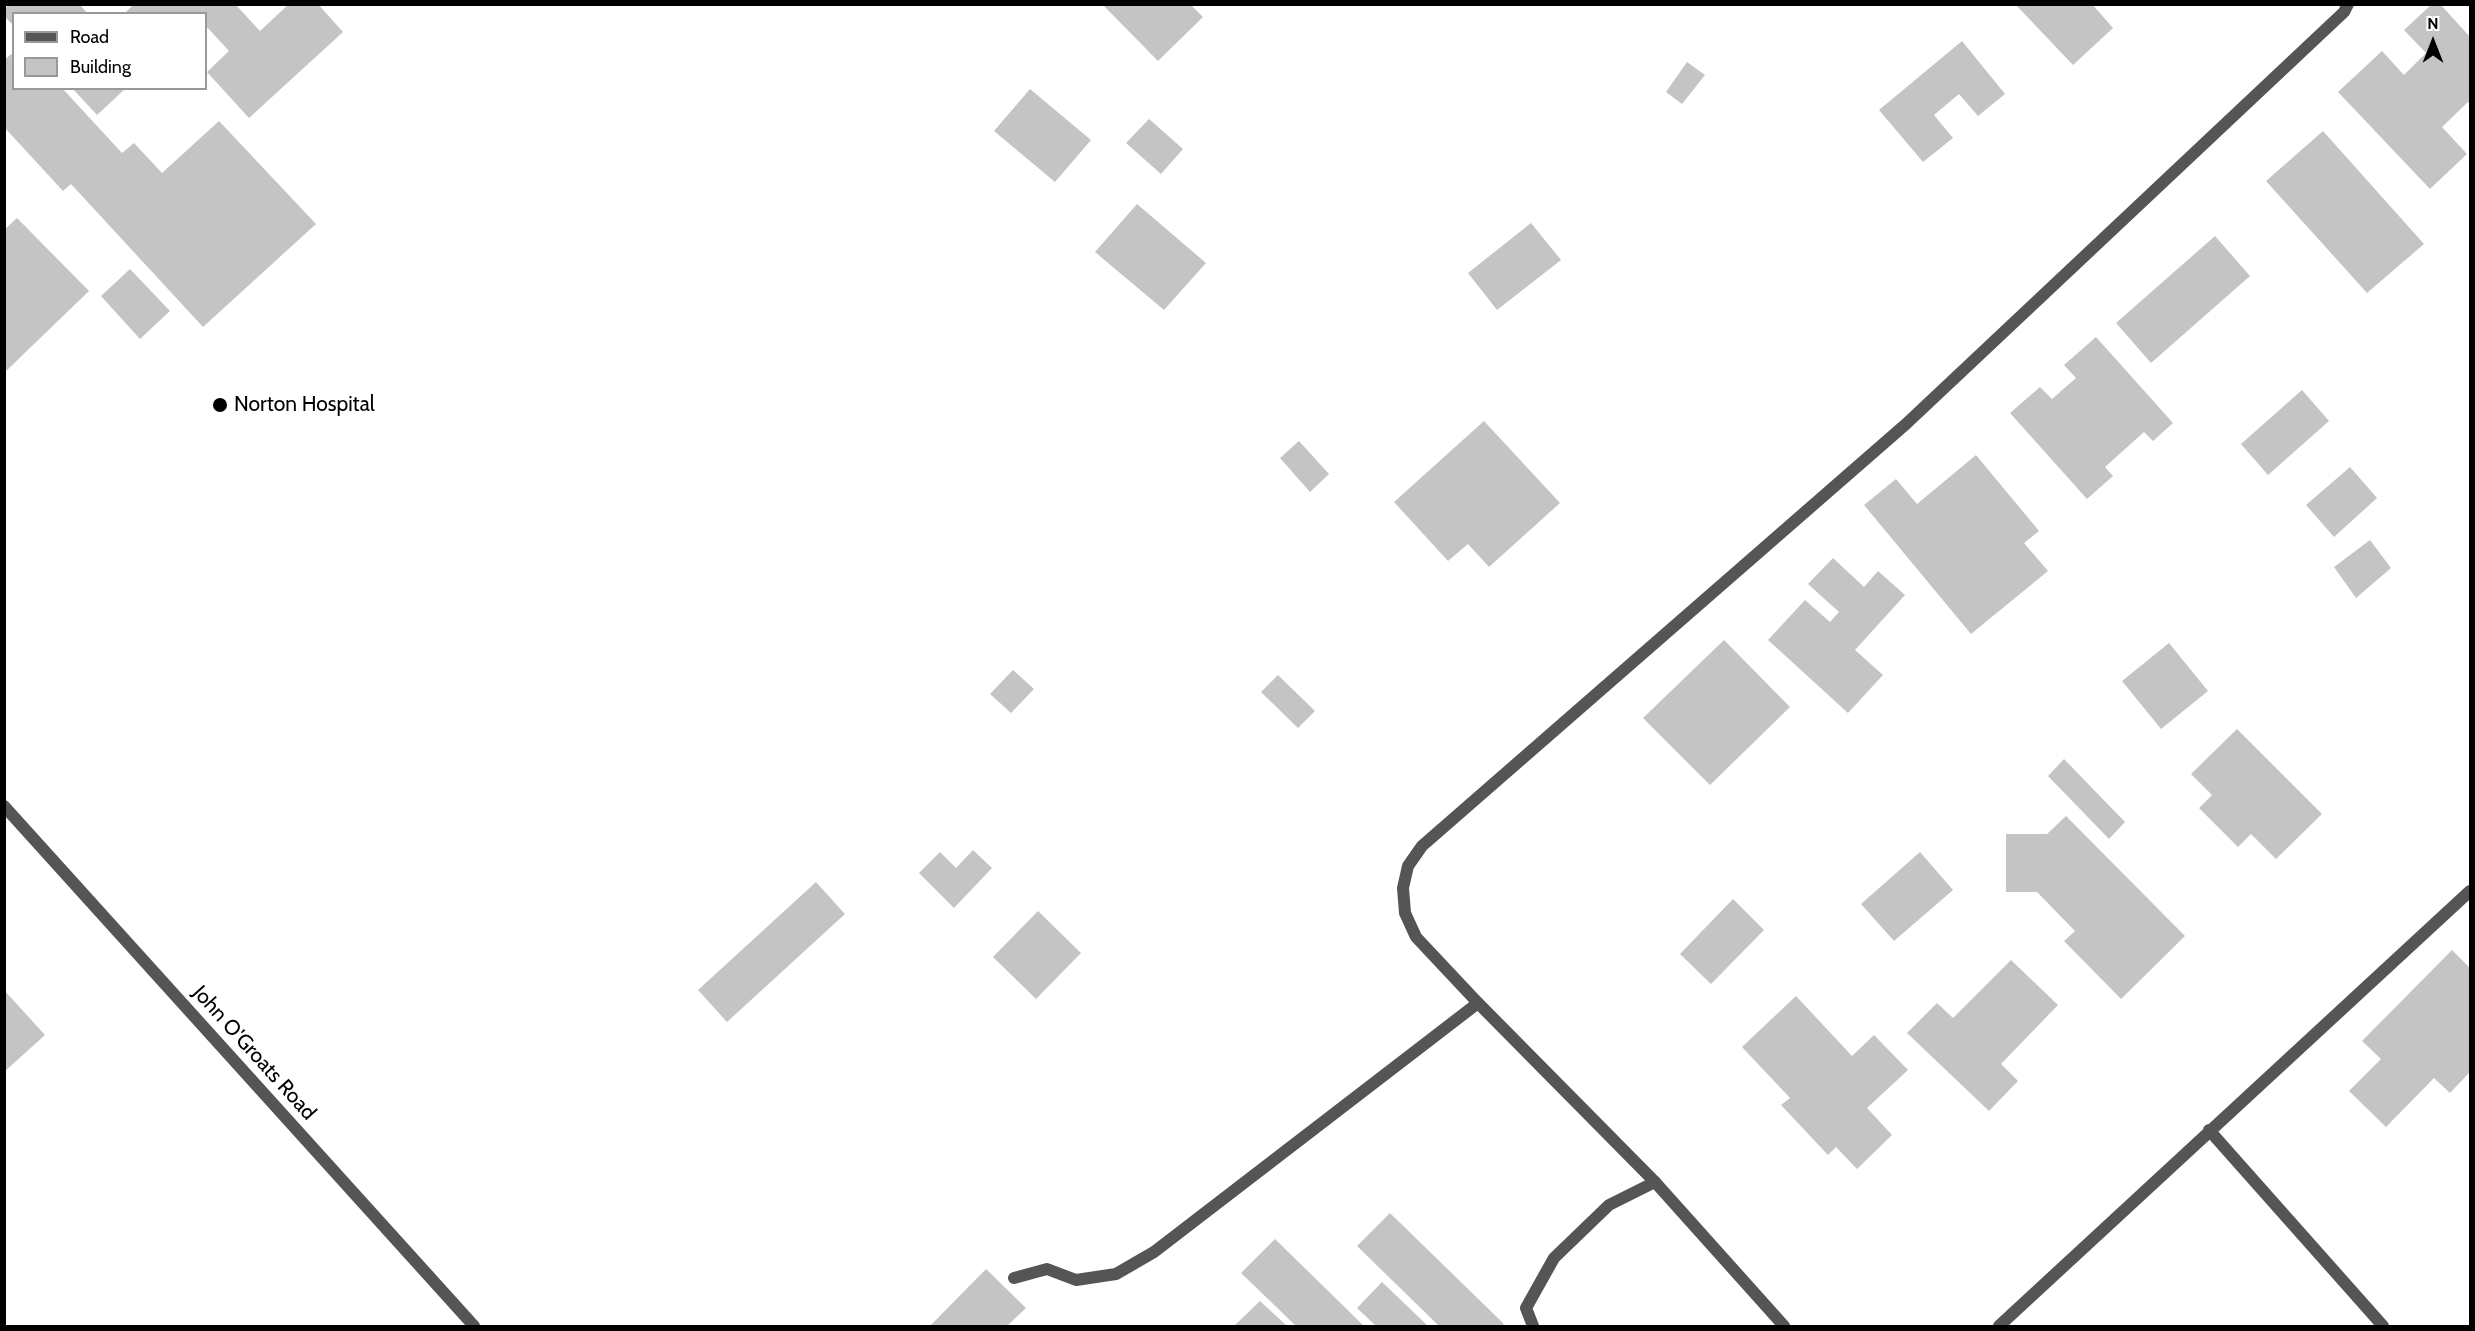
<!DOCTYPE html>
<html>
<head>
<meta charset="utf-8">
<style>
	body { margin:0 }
	#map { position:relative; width:2475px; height:1331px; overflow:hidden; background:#fff; font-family:Cabin,sans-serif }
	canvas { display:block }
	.frame { position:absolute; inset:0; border:6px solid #000; pointer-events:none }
	.legend { position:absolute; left:12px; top:12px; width:195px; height:78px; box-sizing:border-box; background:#fff; border:2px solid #999; margin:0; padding:8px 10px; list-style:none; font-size:18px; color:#000 }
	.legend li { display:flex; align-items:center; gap:12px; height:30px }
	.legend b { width:30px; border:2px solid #999 }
	.north { position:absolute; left:2403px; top:12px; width:60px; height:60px; -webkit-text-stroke:4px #fff; paint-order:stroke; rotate:0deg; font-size:16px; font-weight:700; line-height:24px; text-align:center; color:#000 }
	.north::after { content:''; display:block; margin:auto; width:21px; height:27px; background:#000; clip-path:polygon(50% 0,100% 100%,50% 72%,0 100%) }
</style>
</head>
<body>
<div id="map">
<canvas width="2475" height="1331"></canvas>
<div class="frame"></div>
<ul class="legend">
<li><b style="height:8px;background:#555"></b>Road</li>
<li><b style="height:16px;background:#c4c4c4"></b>Building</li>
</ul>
<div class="north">N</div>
</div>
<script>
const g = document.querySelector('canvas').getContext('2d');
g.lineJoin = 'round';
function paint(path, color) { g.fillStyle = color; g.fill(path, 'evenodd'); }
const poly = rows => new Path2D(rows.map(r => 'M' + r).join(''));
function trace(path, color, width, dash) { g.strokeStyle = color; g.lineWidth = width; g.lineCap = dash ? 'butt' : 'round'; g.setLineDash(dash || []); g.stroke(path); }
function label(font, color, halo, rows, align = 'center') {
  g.font = font + ' Cabin,sans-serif'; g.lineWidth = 4.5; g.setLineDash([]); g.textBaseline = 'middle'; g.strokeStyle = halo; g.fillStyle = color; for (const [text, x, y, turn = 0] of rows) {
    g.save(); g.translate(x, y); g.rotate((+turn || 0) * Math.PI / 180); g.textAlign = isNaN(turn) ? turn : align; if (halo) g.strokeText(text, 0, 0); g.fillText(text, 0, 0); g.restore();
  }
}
paint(poly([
	[10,4,79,4,88,14,14,14,14,26,4,16,4,9],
	[134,4,235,4,260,31,289,4,318,4,343,32,249,118,207,72,229,51,206,26,206,14,124,14],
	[1102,4,1190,4,1203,17,1158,61],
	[2015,4,2092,4,2113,28,2073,65],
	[2432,4,2440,4,2470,37,2470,105,2468,102,2442,127,2467,154,2430,189,2338,92,2382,51,2404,75,2426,53,2404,30],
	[1962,41,2005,94,1978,116,1959,94,1934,115,1953,138,1923,162,1879,110],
	[14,52,14,88,62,88,122,153,134,143,162,173,219,121,316,224,203,327,71,184,63,191,4,127,4,60],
	[1687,62,1705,75,1682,104,1666,92],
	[72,88,126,88,97,115],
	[1030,89,1091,140,1055,182,994,131],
	[1149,119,1183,149,1161,174,1126,143],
	[2323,131,2424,244,2367,293,2266,181],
	[1137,204,1206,263,1164,310,1095,252],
	[17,218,89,291,4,373,4,230],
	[1531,223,1561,260,1497,310,1468,273],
	[2215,236,2250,276,2151,363,2116,323],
	[130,269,170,311,140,339,101,296],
	[2096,337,2173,423,2153,441,2144,432,2105,467,2113,476,2087,499,2010,413,2040,387,2052,399,2076,378,2064,365],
	[2302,390,2329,421,2268,475,2241,444],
	[1484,421,1560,503,1489,567,1468,544,1448,561,1394,502],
	[1299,441,1329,474,1310,492,1280,458],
	[1976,455,2039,531,2024,543,2048,571,1971,634,1864,505,1896,479,1917,504],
	[2350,467,2377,498,2334,537,2306,505],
	[2370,540,2391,568,2356,598,2334,567],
	[1833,558,1864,587,1878,571,1905,595,1855,650,1883,675,1848,713,1768,640,1805,600,1830,622,1839,612,1808,584],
	[1724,640,1790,707,1710,785,1643,718],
	[2169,643,2208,691,2161,729,2122,681],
	[1013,670,1034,689,1011,713,990,694],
	[1278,675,1315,711,1298,728,1261,692],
	[2237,729,2322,814,2276,859,2251,834,2238,847,2199,808,2212,795,2191,774],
	[2064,759,2125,822,2109,839,2048,776],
	[2066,816,2185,936,2121,999,2064,941,2075,931,2037,892,2006,892,2006,834,2047,834],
	[973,850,992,868,954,908,919,873,940,852,956,868],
	[1920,852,1953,890,1894,941,1861,904],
	[816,882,845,914,727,1022,698,990],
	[1733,899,1764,930,1711,984,1680,954],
	[1038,911,1081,953,1036,999,993,957],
	[2452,950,2470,968,2470,1072,2450,1093,2434,1078,2386,1127,2349,1091,2381,1059,2362,1041],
	[2011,960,2058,1005,2001,1064,2018,1081,1989,1111,1907,1033,1937,1003,1953,1018],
	[4,990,45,1035,4,1072],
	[1796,996,1852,1056,1874,1035,1908,1070,1867,1108,1892,1135,1857,1169,1836,1147,1828,1155,1781,1105,1790,1098,1742,1047],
	[1390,1213,1504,1324,1501,1326,1439,1326,1357,1246],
	[1275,1239,1364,1326,1296,1326,1241,1273],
	[986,1269,1026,1308,1007,1326,930,1326],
	[1382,1282,1428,1326,1376,1326,1357,1308],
	[1260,1301,1287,1326,1234,1326]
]), '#c4c4c4');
trace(poly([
	[1014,1278,1047,1269,1076,1280,1116,1274,1154,1252,1478,1003],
	[1533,1326,1526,1308,1554,1258,1609,1205,1655,1182]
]), '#555', 12);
trace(poly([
	[2209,1130,2383,1326],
	[1784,1326,1655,1182,1478,1003,1416,937,1405,913,1403,888,1408,866,1422,846,1906,424,2344,12,2348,4],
	[1999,1326,2470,891]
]), '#555', 12);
trace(poly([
	[4,806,474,1326]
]), '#555', 12);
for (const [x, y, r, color] of [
	[220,405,8,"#000"]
]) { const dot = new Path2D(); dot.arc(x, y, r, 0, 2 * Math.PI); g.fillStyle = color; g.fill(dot); trace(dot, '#fff', 2); }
label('21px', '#000', '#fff', [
	["Norton Hospital",234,405]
], 'left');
label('21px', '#000', '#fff', [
	["John O'Groats Road",254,1053,48]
]);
</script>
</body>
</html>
